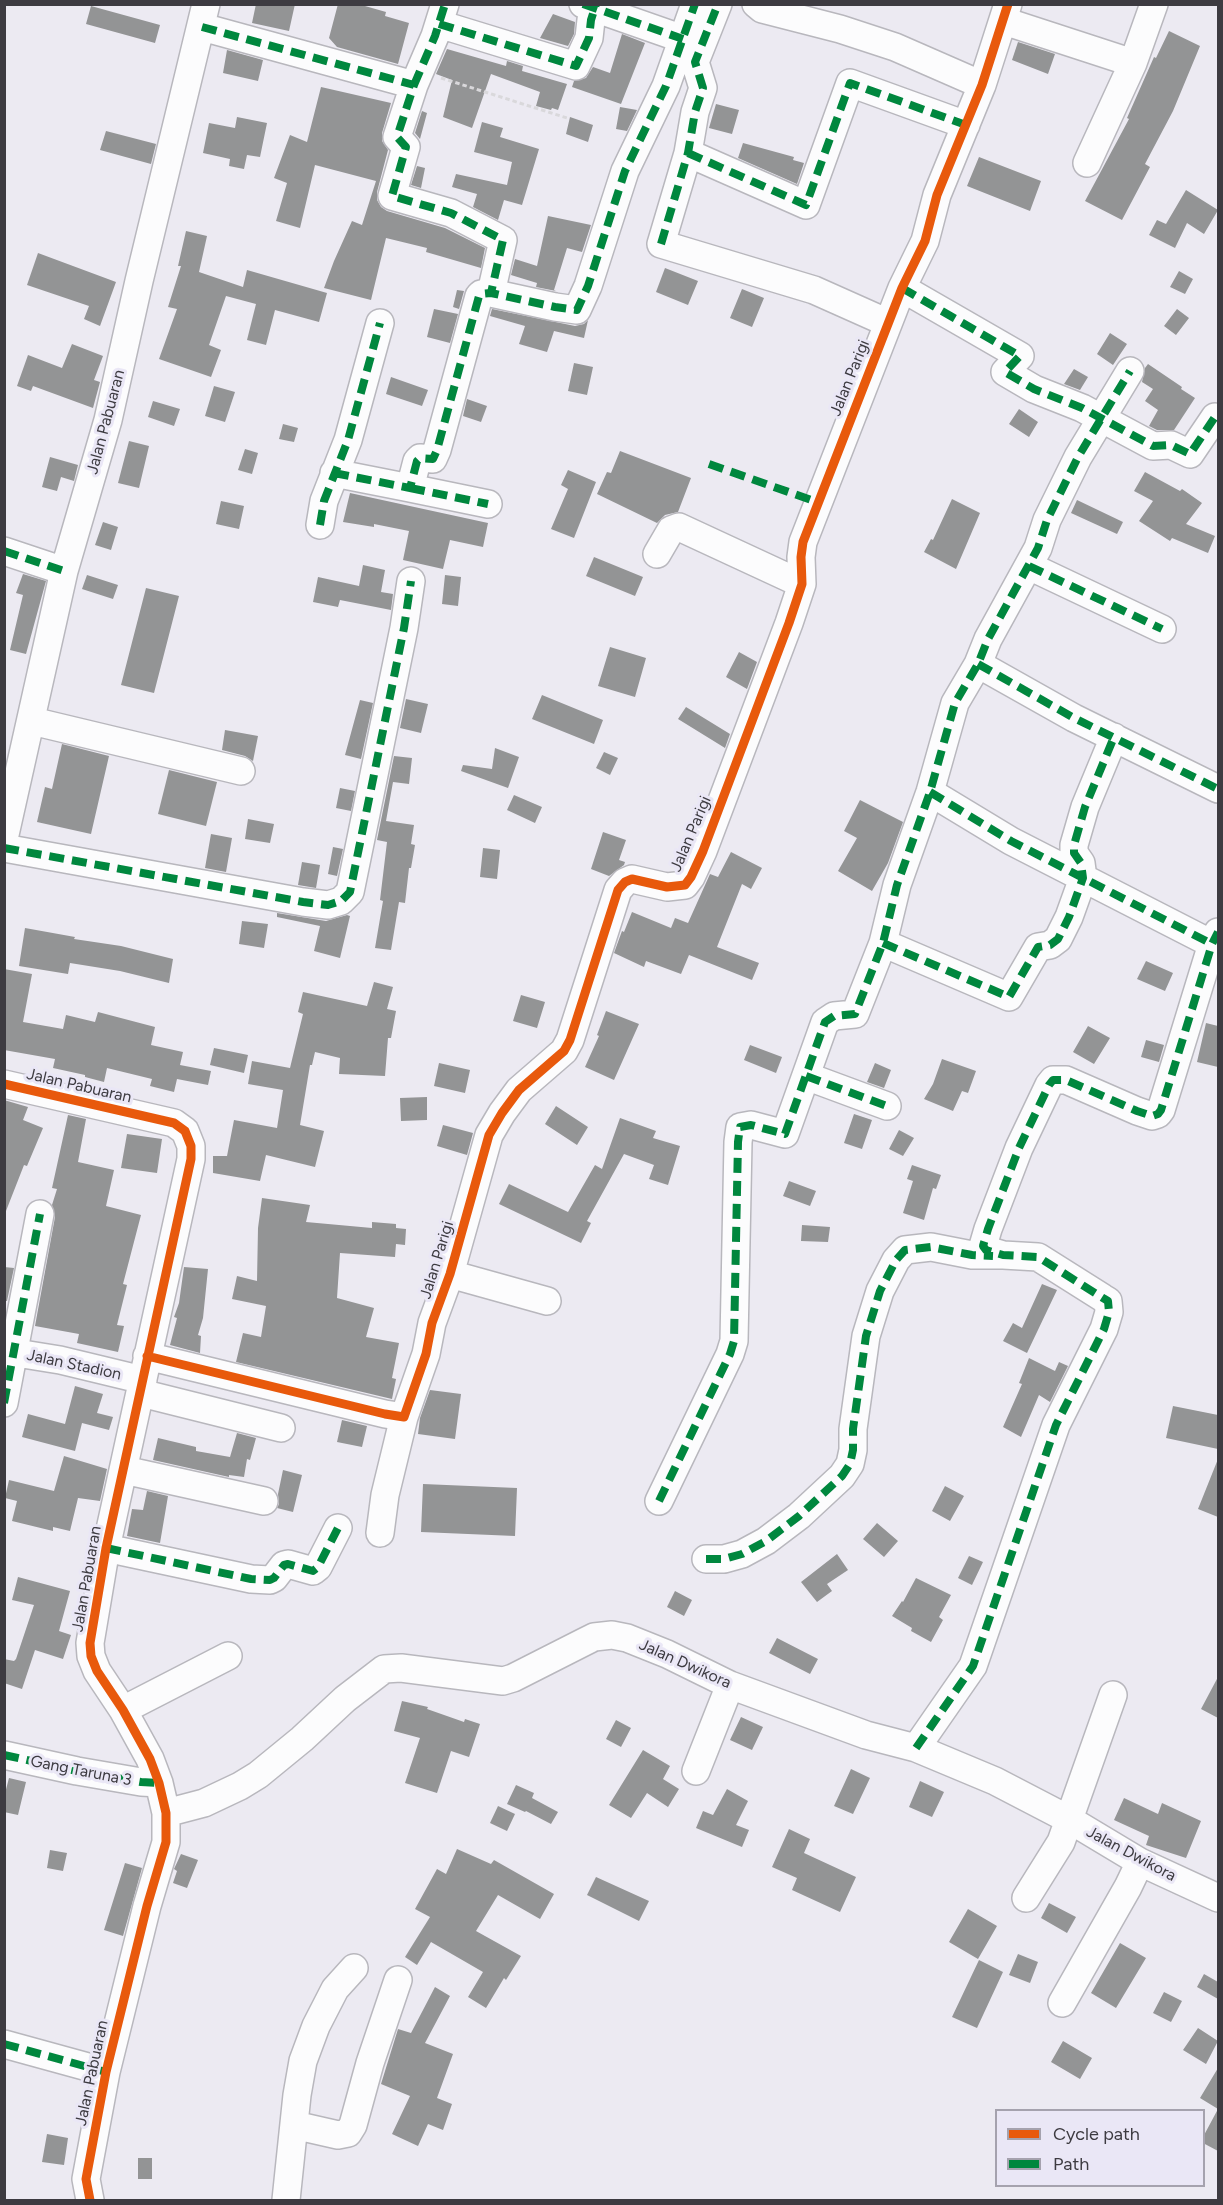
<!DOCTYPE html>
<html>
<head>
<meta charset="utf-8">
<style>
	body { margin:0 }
	#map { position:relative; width:1223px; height:2205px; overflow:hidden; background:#eceaf2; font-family:Figtree,sans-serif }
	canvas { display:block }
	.frame { position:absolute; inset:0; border:6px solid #3d3b41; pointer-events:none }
	.legend { position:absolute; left:995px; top:2109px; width:210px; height:78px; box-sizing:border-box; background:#eae7f6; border:2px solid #a5a2ae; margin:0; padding:8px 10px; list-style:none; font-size:18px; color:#3d3b41 }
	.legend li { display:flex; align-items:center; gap:12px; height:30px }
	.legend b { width:30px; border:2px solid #a5a2ae }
</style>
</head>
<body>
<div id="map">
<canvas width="1223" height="2205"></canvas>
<div class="frame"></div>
<ul class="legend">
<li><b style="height:8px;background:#e8590c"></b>Cycle path</li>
<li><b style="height:8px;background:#00873e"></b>Path</li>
</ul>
</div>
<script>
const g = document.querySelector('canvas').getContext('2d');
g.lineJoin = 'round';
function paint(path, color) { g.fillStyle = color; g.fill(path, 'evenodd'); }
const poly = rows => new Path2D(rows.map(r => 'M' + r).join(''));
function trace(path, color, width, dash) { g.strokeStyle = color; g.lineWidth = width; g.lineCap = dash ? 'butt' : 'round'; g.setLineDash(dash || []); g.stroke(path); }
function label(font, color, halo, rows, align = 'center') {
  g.font = font + ' Figtree,sans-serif'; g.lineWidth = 6; g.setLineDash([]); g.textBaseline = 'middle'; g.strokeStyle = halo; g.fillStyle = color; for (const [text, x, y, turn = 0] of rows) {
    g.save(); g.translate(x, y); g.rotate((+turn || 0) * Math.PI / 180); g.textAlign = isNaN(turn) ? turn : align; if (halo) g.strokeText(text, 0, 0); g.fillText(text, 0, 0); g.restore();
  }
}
paint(poly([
	[256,4,295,4,289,31,252,23],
	[338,4,358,4,386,12,385,16,409,23,398,64,337,47,329,38],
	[91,6,160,25,155,43,86,24],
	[553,14,575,22,574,34,568,46,540,38],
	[1169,31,1200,46,1173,111,1145,164,1150,167,1122,220,1085,201,1129,119,1127,118,1154,57,1156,58],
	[622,34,645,43,621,104,572,87,574,81,586,78,593,67,610,73],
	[1018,42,1055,54,1048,74,1012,60],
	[447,49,506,66,507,61,523,66,522,71,567,84,558,110,552,108,551,110,536,106,540,92,491,74,472,128,443,117,452,80,436,74],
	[227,50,263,60,258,81,223,73],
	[321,87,391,103,382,133,382,141,388,150,377,192,377,200,381,207,387,211,445,228,485,248,481,268,426,252,427,248,386,238,371,300,324,288,334,261,352,221,362,225,376,181,315,165,300,228,276,221,287,183,274,178,290,135,307,142],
	[716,104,739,110,732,134,709,128],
	[620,107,637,110,627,131,616,129],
	[422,111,427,113,420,139,415,133],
	[237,117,267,123,260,157,247,155,244,169,229,166,230,159,203,153,209,123,235,128],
	[570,117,593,125,588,142,566,134],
	[482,122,503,128,500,137,539,149,522,205,504,200,498,220,473,207,477,194,452,187,456,174,507,185,512,162,474,152],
	[106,131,156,144,151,164,100,150],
	[743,143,794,157,793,160,804,163,797,184,738,158],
	[979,157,1041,181,1030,211,967,186],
	[417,166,425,168,421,188,411,185],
	[1186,190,1218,210,1204,234,1187,223,1175,248,1149,235,1157,220,1166,224],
	[548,216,591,225,582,252,567,248,554,290,556,291,536,287,537,283,511,275,515,259,537,266],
	[186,231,207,236,199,272,243,287,247,270,327,293,319,322,275,310,266,345,247,340,256,304,226,296,209,345,221,350,211,377,159,359,177,309,168,307,181,266,178,266],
	[38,253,116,282,100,326,84,319,89,306,27,285],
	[665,268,698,281,688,305,656,292],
	[1179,271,1193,279,1185,294,1170,287],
	[742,289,764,298,752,327,730,318],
	[457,290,464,291,459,309,453,307],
	[434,309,458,314,450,343,427,337],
	[492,309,575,326,584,324,588,320,584,338,554,331,547,352,519,344,525,326,490,316],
	[1177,309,1189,318,1176,335,1164,326],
	[1110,333,1127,344,1113,365,1097,354],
	[72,344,103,356,94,380,100,382,93,408,33,386,31,391,17,386,28,355,62,368],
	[574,363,593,367,587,395,568,391],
	[1148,364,1182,387,1181,389,1195,398,1174,430,1157,430,1149,426,1158,410,1145,401,1153,389,1142,382,1145,368],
	[1074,369,1088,377,1080,390,1064,384],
	[391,377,428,390,422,406,386,394],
	[214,386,235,392,225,422,205,416],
	[467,399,487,406,481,422,463,416],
	[153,401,180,409,174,426,148,417],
	[1019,409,1038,422,1029,437,1009,424],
	[283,424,298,428,294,442,279,439],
	[129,441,149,446,139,488,118,483],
	[245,449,258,453,252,474,238,470],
	[620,451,691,478,678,512,665,515,657,523,597,494,607,472,611,473],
	[50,457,78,465,74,481,61,477,57,491,42,487],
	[568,470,596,482,574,538,551,529,568,489,561,485],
	[1145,472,1180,491,1182,489,1202,503,1186,524,1215,536,1208,553,1172,538,1170,541,1139,521,1153,501,1134,491],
	[350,493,488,523,483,547,450,540,443,569,403,560,409,531,374,524,374,527,343,522],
	[952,499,980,513,956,569,924,552,931,539,933,540],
	[1077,500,1123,522,1117,534,1071,513],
	[221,501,244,506,239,529,216,524],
	[103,522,118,527,111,550,95,545],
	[594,557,643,577,635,596,586,576],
	[363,565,385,570,381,592,393,594,391,610,340,600,338,607,313,602,318,577,359,586],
	[23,574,46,581,26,654,10,650,23,595,16,593],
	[87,575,118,585,113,599,82,589],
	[445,575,461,577,458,606,442,604],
	[146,588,179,596,154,693,121,685],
	[610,647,646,658,635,697,598,686],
	[739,652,757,662,747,689,726,677],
	[542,695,603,720,594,744,532,719],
	[406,699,428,704,421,733,400,728],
	[360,700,373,703,361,759,345,755],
	[686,707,730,734,725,748,678,719],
	[225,730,258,736,253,761,245,756,222,750],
	[62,744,109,756,91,834,37,822,45,787,52,789],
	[495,748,519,757,508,788,461,771,463,765,492,769],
	[604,752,618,758,610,775,596,768],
	[394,756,412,758,409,784,393,782,386,821,414,825,411,844,415,845,411,868,409,868,405,903,399,902,391,950,375,948,383,901,380,900,387,842,377,840],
	[169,770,217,782,206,826,158,814],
	[340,788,355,791,351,811,336,808],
	[514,795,542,807,535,823,507,810],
	[860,800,903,822,888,863,872,891,838,871,857,838,844,831],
	[248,819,274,824,270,843,245,839],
	[603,832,626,840,619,860,625,862,624,865,609,876,591,869],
	[211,834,232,838,226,872,205,868],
	[333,847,343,849,337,876,328,874],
	[483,848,500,850,497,879,480,877],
	[731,852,762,868,751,889,742,884,717,947,759,963,752,980,689,955,681,974,646,961,644,967,614,953,622,931,624,932,632,912,671,928,675,918,688,923,710,874,718,877],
	[302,862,320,865,316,888,298,885],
	[277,913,326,921,347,915,350,916,340,958,314,951,320,926,277,917],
	[242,921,268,924,264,948,239,944],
	[25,928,75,937,74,939,121,946,173,959,169,983,120,971,70,963,68,974,19,966],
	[1146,961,1173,973,1165,991,1137,979],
	[4,969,32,974,23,1022,63,1029,66,1015,95,1022,98,1012,155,1027,151,1045,183,1052,180,1065,211,1071,208,1085,177,1079,174,1092,150,1086,152,1079,107,1068,104,1082,85,1077,85,1075,53,1068,55,1059,4,1050],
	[374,982,393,987,387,1009,396,1011,391,1038,388,1038,385,1076,339,1074,340,1058,315,1052,312,1065,310,1065,300,1125,324,1131,315,1167,266,1155,260,1181,213,1173,213,1156,227,1156,234,1120,277,1128,283,1090,248,1084,252,1061,290,1068,303,1014,298,1012,303,992,367,1006],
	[521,995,545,1002,537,1028,513,1021],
	[606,1011,639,1024,614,1080,585,1067,599,1036,597,1035],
	[1206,1023,1218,1026,1218,1067,1197,1062],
	[1088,1026,1110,1038,1094,1064,1073,1052],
	[1146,1040,1164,1045,1159,1062,1141,1057],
	[750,1045,782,1057,776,1073,744,1060],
	[214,1048,248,1055,244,1073,210,1065],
	[942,1059,976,1071,968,1093,962,1091,953,1111,924,1099,933,1084],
	[439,1063,470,1070,465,1093,434,1086],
	[875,1063,891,1070,884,1088,867,1082],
	[427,1097,427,1120,401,1121,400,1098],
	[4,1100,28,1107,23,1120,43,1128,27,1166,24,1165,6,1211],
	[556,1106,588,1127,577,1145,545,1124],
	[854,1114,872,1120,862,1149,844,1143],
	[68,1115,86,1119,78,1162,114,1170,106,1206,141,1215,123,1284,127,1285,117,1325,124,1326,118,1352,77,1343,79,1334,35,1326,55,1217,52,1205,57,1189,52,1188],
	[620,1118,656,1131,653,1138,680,1146,668,1185,649,1179,654,1165,624,1154,587,1221,591,1223,581,1243,499,1204,509,1184,568,1212,595,1165,602,1169],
	[443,1125,473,1133,467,1155,437,1146],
	[899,1130,914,1138,903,1156,889,1149],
	[127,1134,162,1139,157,1173,121,1168],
	[912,1165,941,1175,936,1189,933,1188,924,1220,903,1213,913,1181,907,1179],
	[789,1181,816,1191,810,1206,783,1196],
	[262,1198,310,1205,306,1222,372,1228,372,1222,396,1224,396,1228,406,1229,405,1245,396,1244,395,1257,340,1253,337,1298,374,1308,366,1337,399,1343,392,1378,396,1379,392,1399,236,1362,243,1333,261,1337,266,1306,232,1299,237,1276,257,1281,258,1228],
	[802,1225,830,1227,828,1242,801,1241],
	[4,1267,14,1268,7,1301,4,1301],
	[184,1267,208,1269,203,1318,198,1335,201,1336,200,1353,170,1345,177,1318,174,1317,179,1303],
	[1042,1284,1057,1290,1027,1353,1003,1341,1013,1323,1022,1328],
	[1029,1358,1055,1371,1059,1362,1068,1366,1050,1402,1039,1395,1021,1437,1003,1427,1022,1384,1019,1383],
	[75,1386,103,1394,97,1413,113,1417,109,1430,82,1423,75,1451,22,1437,28,1414,65,1424],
	[430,1390,461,1394,455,1439,418,1434,420,1418],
	[1173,1406,1218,1415,1218,1449,1166,1438],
	[342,1420,367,1426,362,1447,337,1442],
	[237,1433,256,1438,250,1460,247,1459,244,1477,229,1475,229,1477,153,1460,158,1438,196,1447,196,1451,230,1457],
	[64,1456,107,1469,100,1501,78,1498,70,1531,53,1527,53,1531,12,1521,17,1501,5,1498,9,1480,54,1491],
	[1218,1459,1218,1517,1198,1509],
	[283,1470,302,1475,293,1512,277,1508,279,1504,278,1494],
	[423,1484,517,1488,515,1536,421,1532],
	[945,1486,964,1496,950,1521,932,1511],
	[147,1491,168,1496,160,1543,127,1536,132,1509,143,1510],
	[877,1523,898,1541,884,1557,863,1539],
	[837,1554,848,1570,827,1584,832,1591,817,1602,801,1582],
	[969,1556,983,1562,972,1585,958,1578],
	[18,1577,70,1591,59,1631,71,1635,63,1659,35,1650,22,1689,4,1683,4,1659,14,1661,16,1659,34,1605,12,1600],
	[916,1578,951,1595,939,1617,943,1620,931,1642,911,1631,912,1628,892,1616,902,1601,903,1602],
	[675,1591,692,1600,684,1616,667,1607],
	[777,1638,818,1659,810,1674,769,1653],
	[1218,1677,1218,1718,1201,1709],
	[402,1701,428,1707,427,1709,464,1722,465,1719,480,1724,469,1757,451,1751,437,1793,405,1783,420,1738,394,1731],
	[741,1717,763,1727,752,1750,730,1740],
	[616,1720,631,1728,621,1747,606,1739],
	[643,1750,670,1766,663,1779,679,1789,668,1807,647,1793,631,1818,609,1805],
	[851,1769,870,1778,853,1814,834,1806],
	[9,1778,26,1782,18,1815,4,1812,4,1797],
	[920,1781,944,1792,932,1817,909,1807],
	[516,1785,534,1793,532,1798,558,1812,551,1824,526,1811,525,1812,507,1804],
	[727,1789,748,1801,736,1825,749,1830,742,1847,696,1828,703,1811,713,1815],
	[1124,1798,1158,1814,1162,1803,1201,1821,1186,1858,1146,1845,1149,1836,1114,1820],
	[498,1806,515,1814,507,1831,490,1823],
	[789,1829,810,1839,804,1853,856,1877,840,1912,792,1890,797,1878,772,1867],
	[457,1849,491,1864,494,1860,554,1894,540,1919,498,1895,476,1931,521,1956,506,1980,504,1978,486,2008,468,1997,483,1972,431,1942,417,1965,405,1957,430,1917,415,1909,437,1869,446,1874],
	[50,1850,67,1853,63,1871,47,1868],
	[181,1854,198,1860,187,1888,173,1883,177,1871,174,1869],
	[125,1863,142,1868,123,1936,104,1930],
	[596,1877,649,1901,639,1921,587,1895],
	[1049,1903,1076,1917,1067,1933,1041,1918],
	[968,1909,997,1926,978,1959,949,1942],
	[1120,1943,1146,1958,1116,2008,1091,1993],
	[1018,1954,1038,1962,1030,1983,1009,1975],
	[979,1960,1003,1972,977,2028,952,2017],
	[1204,1974,1218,1982,1218,1999,1197,1987],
	[435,1987,450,1996,425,2043,453,2054,437,2098,452,2104,443,2130,428,2124,418,2146,392,2134,410,2096,381,2084,398,2029,411,2033],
	[1164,1992,1182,2001,1171,2022,1153,2013],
	[1198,2028,1218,2041,1206,2064,1183,2050],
	[1063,2041,1092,2058,1080,2079,1051,2062],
	[1218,2068,1218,2151,1203,2143,1203,2137,1218,2109,1200,2098],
	[47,2134,68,2138,64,2165,42,2162],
	[138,2158,152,2158,152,2179,138,2179]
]), '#939495');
const minor = poly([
	[583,4,683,39],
	[718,4,695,62,703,88,695,112,688,153,661,244,814,290,888,323],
	[756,4,762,9,840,29,895,47,982,85],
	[1004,21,1133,63],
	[439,24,576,66,589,38,591,20,596,4],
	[202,27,414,85,397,137,406,147,392,196,451,213,503,240,491,293,555,307,577,310,588,286,625,171,666,86,695,4],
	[414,85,435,36,445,4],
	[688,153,806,205,850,83,966,125],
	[1087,163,1133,63,1154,4],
	[902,288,1020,356,1005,372,1034,389,1082,408,1153,446,1171,445,1190,454,1215,417,1218,419],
	[334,473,410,488,417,461,420,458,433,459,437,450,479,296,481,294,491,293],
	[410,488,488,504],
	[320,525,324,501,348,440,380,323],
	[4,551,64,571],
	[657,554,671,530,679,527,802,584],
	[1029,566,1162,629],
	[978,664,1074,718,1218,789],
	[32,721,241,771],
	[930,792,1011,841,1212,944],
	[4,839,64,571,108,420,139,281,206,4],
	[4,848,303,902,328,905,341,901,350,892,404,628,411,581],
	[883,943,1009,997,1038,947,1050,945,1058,939,1069,917,1083,878,1081,863,1074,853,1074,845,1085,807,1114,737],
	[806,1076,887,1106],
	[4,1084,174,1123,185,1131,191,1146,191,1159,106,1548,90,1643,91,1656,97,1671,123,1710,150,1759,159,1783,166,1813,166,1842,147,1906,106,2072,86,2179,90,2200],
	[450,1274,547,1301],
	[4,1351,60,1360,143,1380],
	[147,1356,385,1414,404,1417,426,1354,432,1323,450,1274,489,1135,502,1113,519,1090,564,1051,570,1040,618,890,625,882,632,879,667,887,685,885,691,877,703,851,789,623,802,584,801,557,803,542,902,288,925,241,937,195,982,85,1008,4],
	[141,1393,281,1428],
	[4,1403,40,1214],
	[124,1470,264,1501],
	[659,1501,730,1354,734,1341,738,1142,740,1127,751,1125,785,1134,825,1022,834,1016,855,1014,883,943,897,885,930,792,955,703,978,664,988,639,1038,548,1047,520,1078,457,1130,371],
	[380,1533,385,1495,404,1417],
	[106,1548,251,1579,270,1580,274,1578,284,1565,288,1564,313,1571,318,1567,338,1528],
	[706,1559,724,1559,742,1554,766,1541,799,1516,842,1476,850,1464,853,1450,853,1429,866,1336,880,1291,896,1260,905,1250,931,1247,972,1255,1001,1255],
	[123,1710,228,1656],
	[916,1748,973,1666,1056,1425,1104,1329,1109,1312,1108,1301,1103,1298,1038,1257,1003,1255,986,1250,983,1246,988,1229,1019,1148,1049,1085,1053,1080,1066,1080,1137,1111,1152,1116,1158,1114,1161,1110,1212,944,1218,932],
	[4,1755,77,1771,141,1782,159,1783],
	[696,1771,730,1685],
	[166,1813,204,1803,240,1786,258,1775,302,1739,345,1699,384,1669,401,1668,503,1681,513,1678,584,1642,594,1637,612,1635,627,1638,667,1654,730,1685,866,1735,916,1748,995,1781,1070,1820,1140,1862,1218,1898],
	[1026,1898,1061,1842,1113,1695],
	[1062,2003,1128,1887,1140,1862],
	[4,2044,106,2072],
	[294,2125,338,2135,348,2133,353,2125,370,2063,398,1980],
	[286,2200,297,2095,303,2061,316,2026,335,1989,354,1968]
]);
trace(minor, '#b8b7bd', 30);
trace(poly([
	[441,78,567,118]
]), '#d9d8db', 3, [4.5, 3]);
trace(minor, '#fcfcfd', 27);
trace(poly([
	[583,4,683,39],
	[439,24,576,66,589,38,591,20,596,4],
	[202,27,414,85,397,137,406,147,392,196,451,213,503,240,491,293,555,307,577,310,588,286,625,171,666,86,695,4],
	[414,85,435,36,445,4],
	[688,153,806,205,850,83,966,125],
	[661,244,688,153,695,112,703,88,695,62,718,4],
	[902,288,1020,356,1005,372,1034,389,1082,408,1153,446,1171,445,1190,454,1215,417,1218,419],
	[709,464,817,502],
	[334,473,410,488,417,461,420,458,433,459,437,450,479,296,481,294,491,293],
	[410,488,488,504],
	[320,525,324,501,348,440,380,323],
	[4,551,64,571],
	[1029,566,1162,629],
	[978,664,1074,718,1218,789],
	[930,792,1011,841,1212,944],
	[4,848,303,902,328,905,341,901,350,892,404,628,411,581],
	[883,943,1009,997,1038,947,1050,945,1058,939,1069,917,1083,878,1081,863,1074,853,1074,845,1085,807,1114,737],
	[806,1076,887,1106],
	[4,1403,40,1214],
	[659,1501,730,1354,734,1341,738,1142,740,1127,751,1125,785,1134,825,1022,834,1016,855,1014,883,943,897,885,930,792,955,703,978,664,988,639,1038,548,1047,520,1078,457,1130,371],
	[106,1548,251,1579,270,1580,274,1578,284,1565,288,1564,313,1571,318,1567,338,1528],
	[706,1559,724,1559,742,1554,766,1541,799,1516,842,1476,850,1464,853,1450,853,1429,866,1336,880,1291,896,1260,905,1250,931,1247,972,1255,993,1256],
	[916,1748,973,1666,1056,1425,1104,1329,1109,1312,1108,1301,1103,1298,1038,1257,1003,1255,986,1250,983,1246,988,1229,1019,1148,1049,1085,1053,1080,1066,1080,1137,1111,1152,1116,1158,1114,1161,1110,1212,944,1218,932],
	[4,1755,77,1771,141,1782,159,1783],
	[4,2044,106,2072]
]), '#00873e', 8, [15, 8]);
trace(poly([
	[4,1084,174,1123,185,1131,191,1146,191,1159,106,1548,90,1643,91,1656,97,1671,123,1710,150,1759,159,1783,166,1813,166,1842,147,1906,106,2072,86,2179,90,2200],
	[147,1356,385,1414,404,1417,426,1354,432,1323,450,1274,489,1135,502,1113,519,1090,564,1051,570,1040,618,890,625,882,632,879,667,887,685,885,691,877,703,851,789,623,802,584,801,557,803,542,902,288,925,241,937,195,982,85,1008,4]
]), '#e8590c', 9);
label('16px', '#3d3b41', '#eae7f6', [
	["Jalan Parigi",850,378,-68],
	["Jalan Pabuaran",106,422,-75],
	["Jalan Parigi",691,834,-67],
	["Jalan Pabuaran",79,1086,13],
	["Jalan Parigi",437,1260,-73],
	["Jalan Stadion",74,1365,12],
	["Jalan Pabuaran",87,1579,-80],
	["Jalan Dwikora",685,1664,24],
	["Gang Taruna 3",81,1771,11],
	["Jalan Dwikora",1131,1854,28],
	["Jalan Pabuaran",92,2073,-78]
]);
</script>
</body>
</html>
